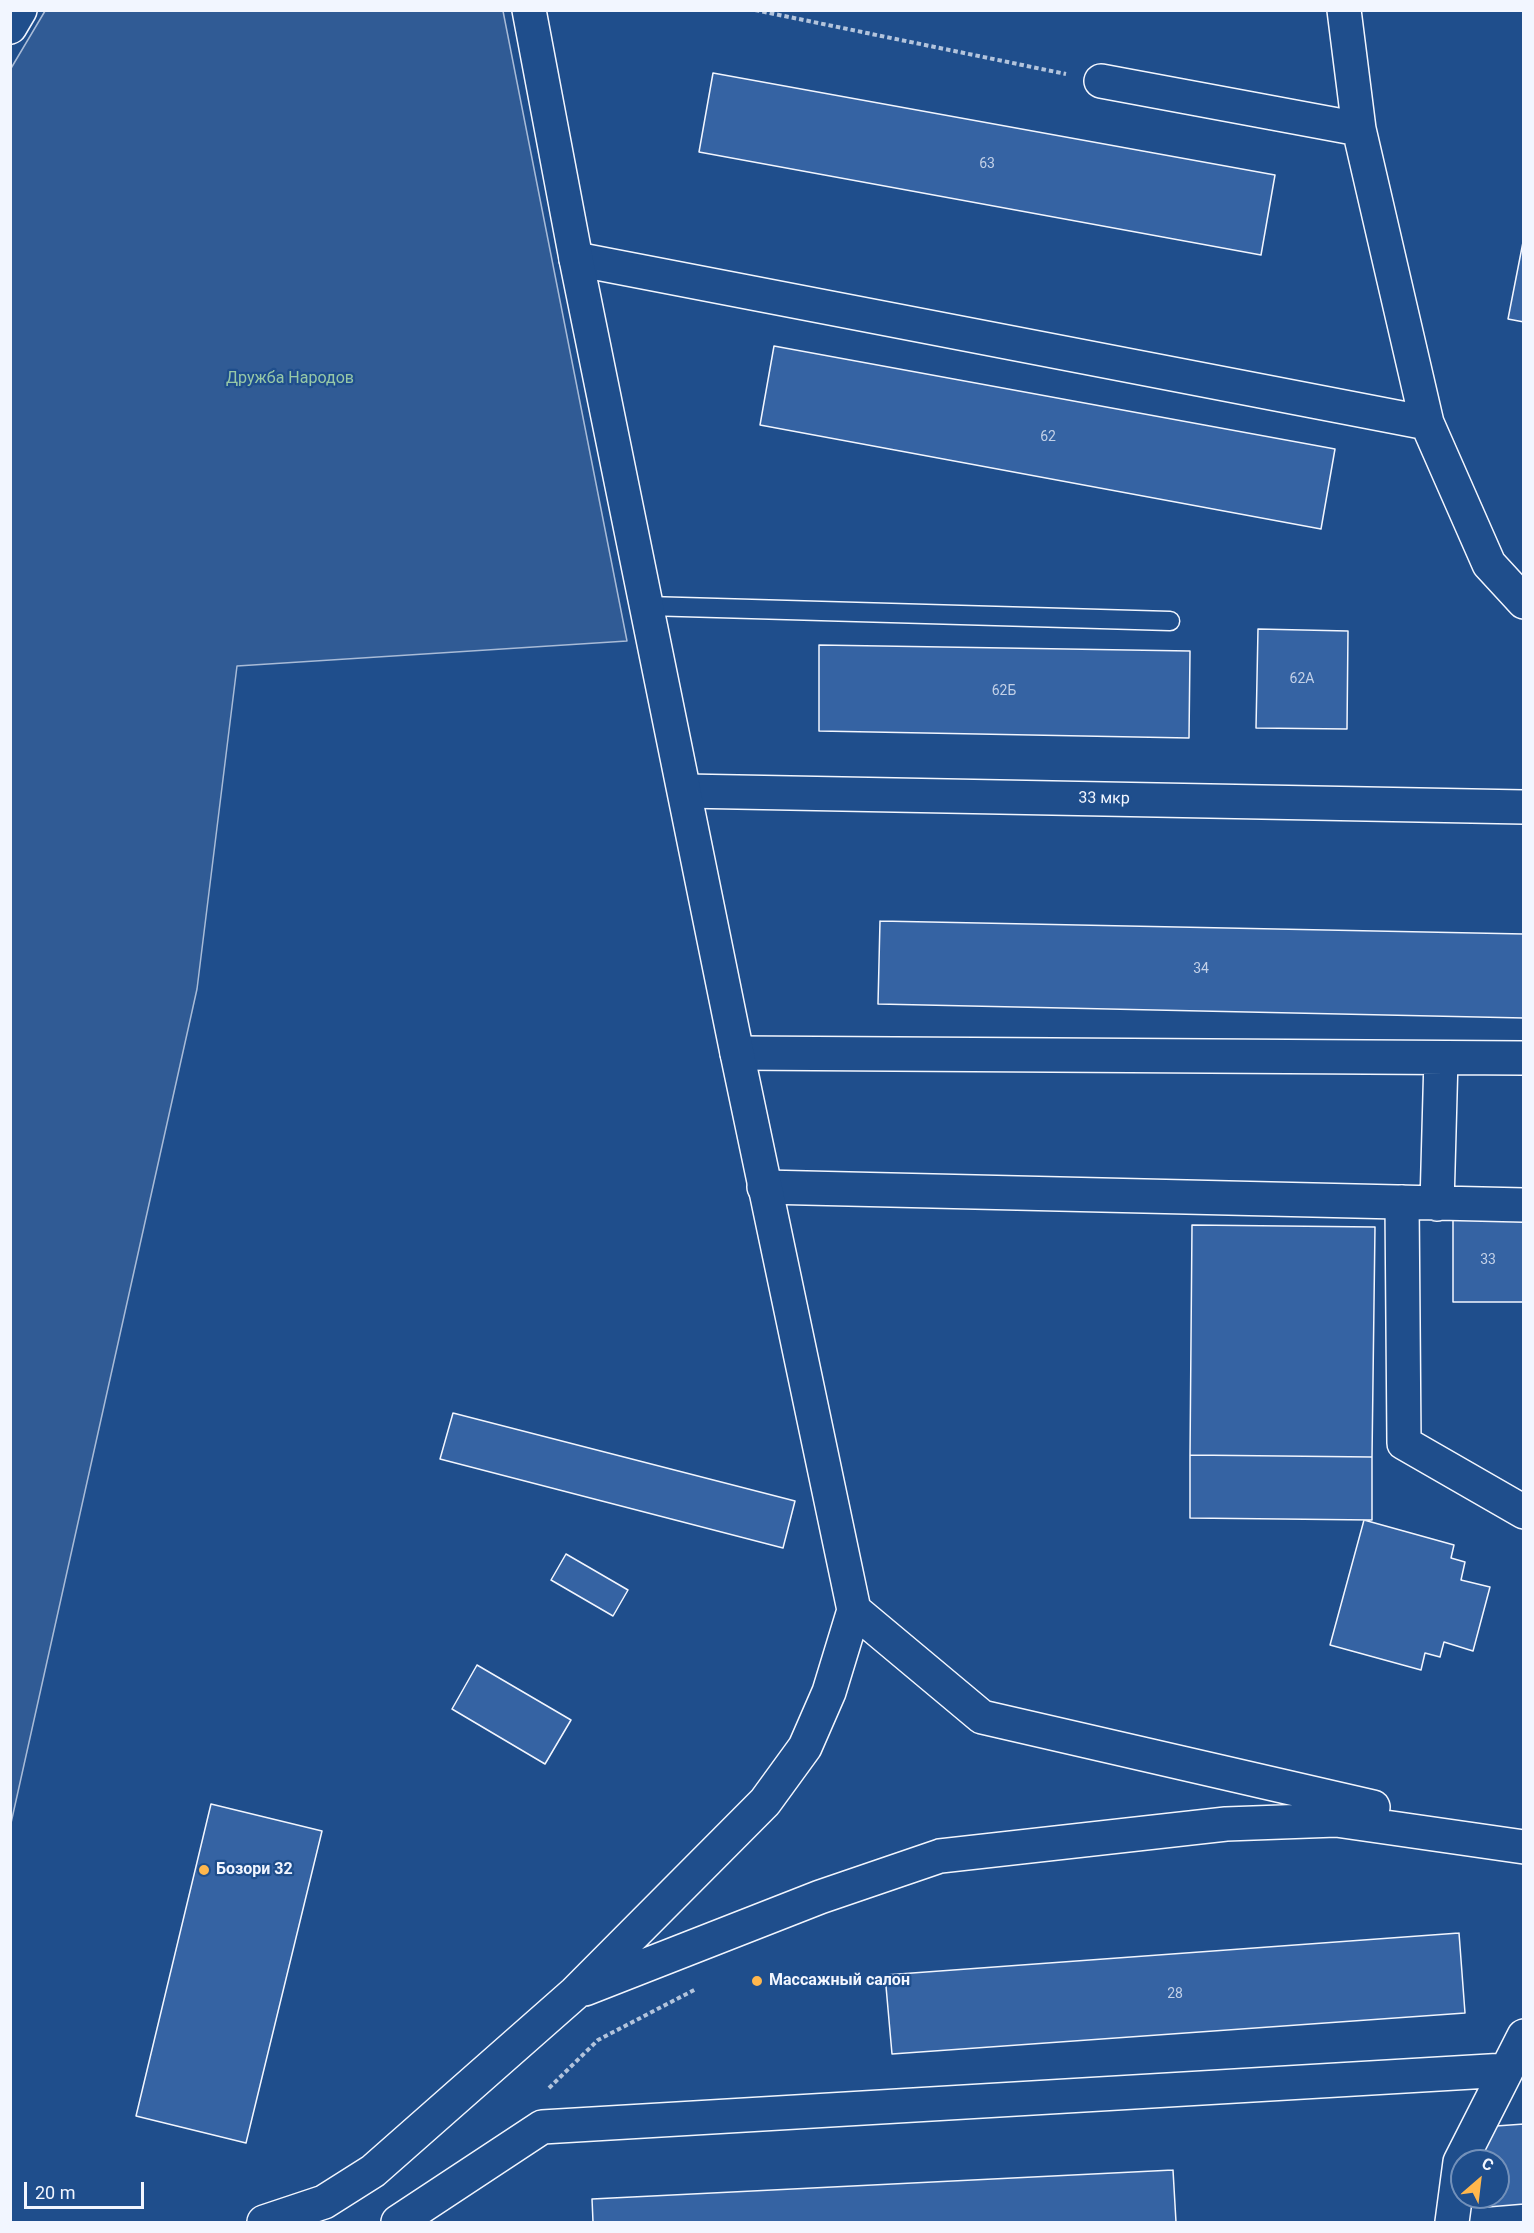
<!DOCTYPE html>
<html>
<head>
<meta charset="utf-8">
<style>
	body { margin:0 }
	#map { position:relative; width:1534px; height:2233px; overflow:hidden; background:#1f4e8c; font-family:Roboto,sans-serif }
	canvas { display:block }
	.frame { position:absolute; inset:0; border:12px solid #f2f6ff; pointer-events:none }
	.north { position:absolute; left:1450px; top:2149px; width:60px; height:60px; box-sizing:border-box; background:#1f4e8c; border:2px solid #7391ba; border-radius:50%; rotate:28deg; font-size:16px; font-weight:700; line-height:24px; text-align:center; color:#f2f6ff }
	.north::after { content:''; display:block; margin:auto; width:21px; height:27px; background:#ffb74d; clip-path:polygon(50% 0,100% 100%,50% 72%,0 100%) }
	.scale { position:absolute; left:24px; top:2182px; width:120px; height:27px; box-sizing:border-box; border:3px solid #f2f6ff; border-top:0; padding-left:8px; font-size:18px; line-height:21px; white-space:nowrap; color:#f2f6ff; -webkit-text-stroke:4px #1f4e8c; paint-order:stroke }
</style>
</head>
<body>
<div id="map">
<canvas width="1534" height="2233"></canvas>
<div class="frame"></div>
<div class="north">С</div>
<div class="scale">20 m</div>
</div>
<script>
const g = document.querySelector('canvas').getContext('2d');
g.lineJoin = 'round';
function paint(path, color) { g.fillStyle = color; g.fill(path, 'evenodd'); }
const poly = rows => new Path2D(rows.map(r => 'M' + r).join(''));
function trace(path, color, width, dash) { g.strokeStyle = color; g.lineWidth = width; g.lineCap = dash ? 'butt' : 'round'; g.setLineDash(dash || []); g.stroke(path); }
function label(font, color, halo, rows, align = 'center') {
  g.font = font + ' Roboto,sans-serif'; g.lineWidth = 4.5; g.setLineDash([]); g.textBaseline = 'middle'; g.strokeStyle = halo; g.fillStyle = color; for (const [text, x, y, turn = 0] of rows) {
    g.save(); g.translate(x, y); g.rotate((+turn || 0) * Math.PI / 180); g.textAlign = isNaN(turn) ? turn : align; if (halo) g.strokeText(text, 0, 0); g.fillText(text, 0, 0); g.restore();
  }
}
const built = poly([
	[45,11,503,11,627,641,237,666,197,989,11,1823,10,70,45,11]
]);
paint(built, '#305b95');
trace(built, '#a8bbd7', 1.5);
const building = poly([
	[713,73,1275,175,1261,255,699,152,713,73],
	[1524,237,1524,322,1508,319,1524,237],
	[774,346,1335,449,1321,529,760,425,774,346],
	[1258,629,1348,631,1347,729,1256,728,1258,629],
	[819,645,1190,651,1189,738,819,731,819,645],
	[880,921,1524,934,1524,1018,878,1004,880,921],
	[1453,1219,1524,1219,1524,1302,1453,1302,1453,1219],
	[1192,1225,1375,1227,1372,1457,1190,1455,1192,1225],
	[453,1413,795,1501,783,1548,440,1459,453,1413],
	[1190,1455,1372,1457,1372,1520,1190,1518,1190,1455],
	[1364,1520,1454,1545,1451,1558,1465,1562,1461,1580,1490,1587,1473,1651,1444,1642,1440,1657,1425,1653,1421,1670,1330,1645,1364,1520],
	[566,1554,628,1590,613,1616,551,1580,566,1554],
	[477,1665,571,1720,545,1764,452,1709,477,1665],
	[211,1804,322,1831,246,2143,136,2116,211,1804],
	[1459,1933,1465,2013,892,2054,885,1975,1459,1933],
	[1524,2124,1524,2204,1488,2207,1487,2197,1498,2197,1498,2161,1484,2161,1482,2127,1524,2124],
	[1173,2170,1176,2222,593,2222,592,2199,1173,2170]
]);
paint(building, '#3563a3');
trace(building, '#f2f6ff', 1.5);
const service = poly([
	[647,606,1170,621]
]);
const minor = poly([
	[1344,10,1359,129,1427,423,1489,564,1524,602],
	[1101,81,1359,129],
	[576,259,1427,423],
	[685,791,1524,807],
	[737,1053,1524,1058],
	[764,1187,1524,1205],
	[1402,1202,1404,1443,1524,1512],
	[1437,1204,1441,1058],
	[398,2222,542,2127,1506,2070],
	[1452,2222,1460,2162,1524,2036]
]);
const tertiary = poly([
	[10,27,20,10],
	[854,1610,982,1717,1373,1807],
	[585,1989,820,1897,940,1856,1226,1824,1336,1820,1524,1847],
	[264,2222,324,2202,373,2171,575,1993,765,1802,805,1747,829,1692,854,1610,737,1053,576,259,529,10]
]);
trace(service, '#f2f6ff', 21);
trace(minor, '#f2f6ff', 36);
trace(tertiary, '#f2f6ff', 36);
trace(poly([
	[755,10,1066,74],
	[549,2088,598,2040,696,1989]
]), '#b3c4dc', 4, [4.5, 3]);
trace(service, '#1f4e8c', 18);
trace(minor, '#1f4e8c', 33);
trace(tertiary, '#1f4e8c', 33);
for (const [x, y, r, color] of [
	[204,1870,6,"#ffb74d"],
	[757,1981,6,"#ffb74d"]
]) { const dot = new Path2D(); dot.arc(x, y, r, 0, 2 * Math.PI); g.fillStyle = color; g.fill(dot); trace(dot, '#1f4e8c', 2); }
label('14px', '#c3d1e8', null, [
	["63",987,164],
	["62",1048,437],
	["62А",1302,679],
	["62Б",1004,691],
	["34",1201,969],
	["33",1488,1260],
	["28",1175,1994]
]);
label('16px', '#97c8a6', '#1f4e8c', [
	["Дружба Народов",290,379]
]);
label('16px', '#f2f6ff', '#1f4e8c', [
	["33 мкр",1104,799,1]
]);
label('bold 16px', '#f2f6ff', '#1f4e8c', [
	["Бозори 32",216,1870],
	["Массажный салон",769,1981]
], 'left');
</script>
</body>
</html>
